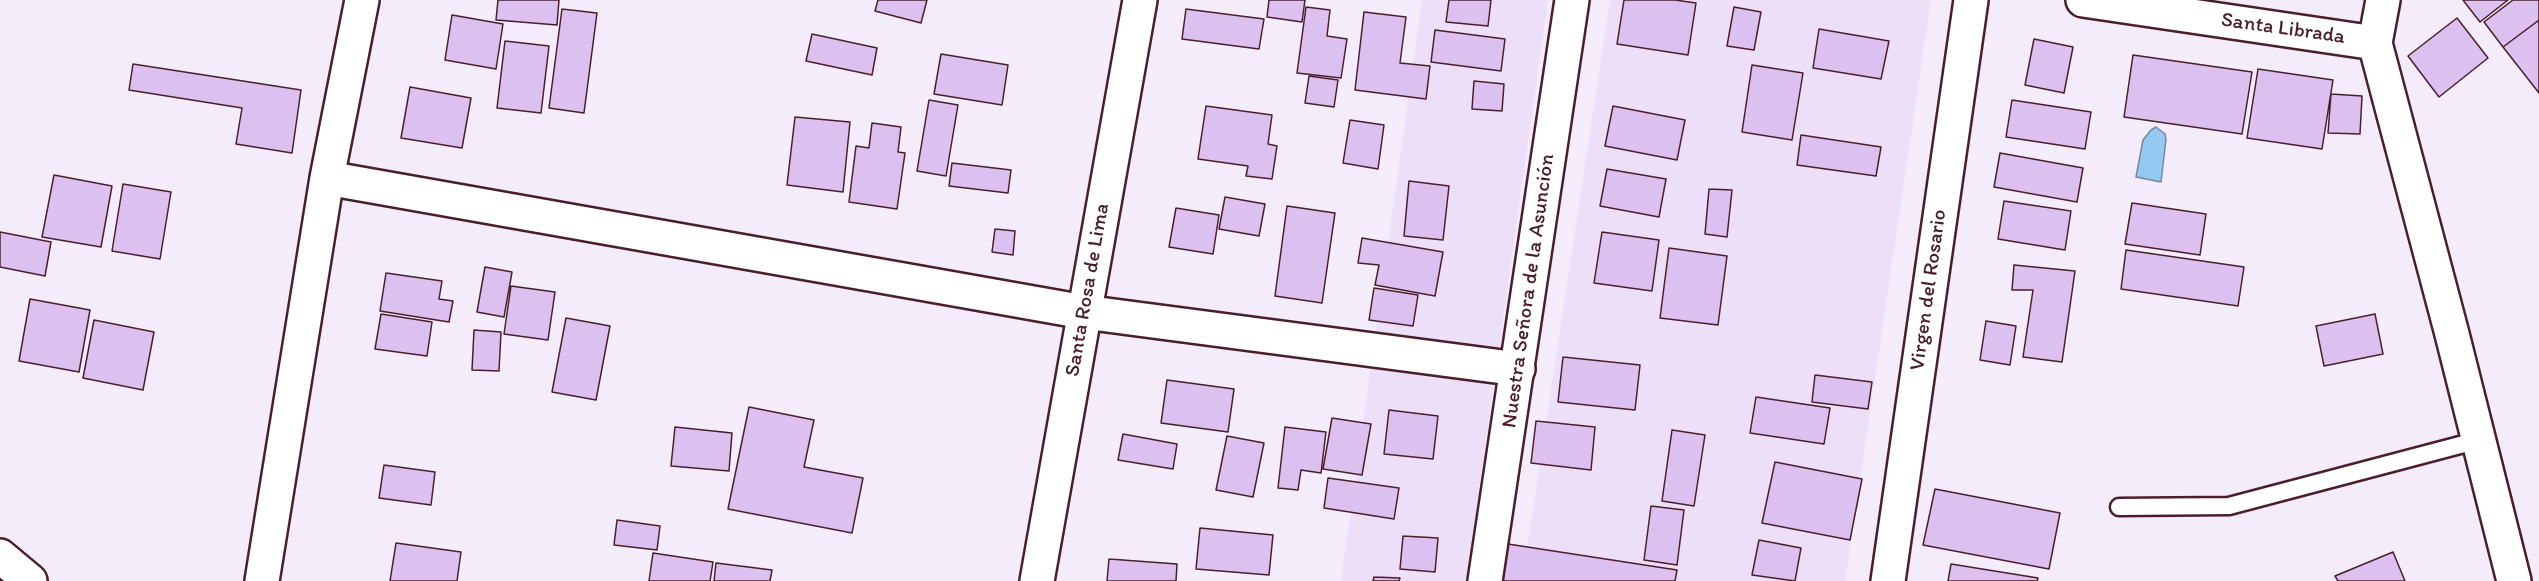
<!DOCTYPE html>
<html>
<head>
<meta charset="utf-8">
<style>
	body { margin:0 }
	canvas { display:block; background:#f4ecfa }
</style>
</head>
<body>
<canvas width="2539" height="581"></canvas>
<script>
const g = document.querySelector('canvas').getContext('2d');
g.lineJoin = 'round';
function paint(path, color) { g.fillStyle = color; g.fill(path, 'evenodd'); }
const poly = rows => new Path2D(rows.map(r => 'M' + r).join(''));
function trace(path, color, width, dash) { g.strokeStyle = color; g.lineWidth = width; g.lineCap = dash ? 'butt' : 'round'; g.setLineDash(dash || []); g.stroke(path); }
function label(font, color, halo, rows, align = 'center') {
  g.font = font + ' Itim,sans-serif'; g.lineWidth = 4.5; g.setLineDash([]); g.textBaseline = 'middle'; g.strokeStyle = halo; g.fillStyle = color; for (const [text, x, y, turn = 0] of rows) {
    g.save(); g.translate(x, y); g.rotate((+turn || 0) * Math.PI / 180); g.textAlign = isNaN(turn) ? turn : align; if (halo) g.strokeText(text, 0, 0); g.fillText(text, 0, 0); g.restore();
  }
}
paint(poly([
	[1422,0,1548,0,1466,581,1341,581],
	[1610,0,1931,0,1845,581,1522,581]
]), '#eddff7');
const water = poly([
	[2156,127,2165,134,2166,139,2161,182,2136,177,2143,140,2151,130,2156,127]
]);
paint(water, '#94caf2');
trace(water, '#7686a2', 1.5);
const building = poly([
	[498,0,559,0,557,25,496,20,498,0],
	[878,0,927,0,921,23,875,11,878,0],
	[1269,0,1305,0,1302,22,1267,17,1269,0],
	[1449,0,1491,0,1488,26,1446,22,1449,0],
	[1624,0,1675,0,1696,3,1688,55,1617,44,1624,0],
	[2463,0,2508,0,2480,22,2463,0],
	[2513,0,2539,0,2539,20,2503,47,2484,22,2513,0],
	[1306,7,1330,10,1327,36,1347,39,1341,78,1297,73,1306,7],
	[1734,7,1761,12,1754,50,1727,46,1734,7],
	[562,9,597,13,584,113,549,108,562,9],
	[1186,9,1264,19,1259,49,1182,39,1186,9],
	[1364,12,1406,17,1400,63,1430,66,1426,99,1355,90,1364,12],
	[452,15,503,24,496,69,445,60,452,15],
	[2457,18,2488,58,2439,97,2408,56,2457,18],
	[2539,20,2539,93,2503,47,2539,20],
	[1819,29,1889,41,1881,79,1813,68,1819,29],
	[1435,30,1505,39,1501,71,1431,62,1435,30],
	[812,34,877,48,872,75,806,61,812,34],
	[2034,39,2073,47,2064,93,2025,85,2034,39],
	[505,41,549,46,541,113,497,108,505,41],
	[941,54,1008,65,1002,105,934,94,941,54],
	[2133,55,2252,72,2242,134,2124,117,2133,55],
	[133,64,301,90,292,153,236,144,242,108,129,90,133,64],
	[1752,65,1803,73,1792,140,1742,132,1752,65],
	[2258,69,2333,80,2322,149,2247,138,2258,69],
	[1309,76,1338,80,1334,107,1305,103,1309,76],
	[1474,81,1504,84,1502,111,1472,109,1474,81],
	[410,87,471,98,462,148,401,138,410,87],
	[2331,94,2362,96,2360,134,2328,133,2331,94],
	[929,100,958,105,946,176,917,171,929,100],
	[2012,100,2091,112,2085,149,2006,137,2012,100],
	[1206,106,1272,115,1268,144,1277,146,1272,179,1246,176,1248,166,1198,159,1206,106],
	[1613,106,1685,120,1677,160,1605,146,1613,106],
	[795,117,850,122,843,192,787,185,795,117],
	[1350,120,1384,125,1378,169,1343,163,1350,120],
	[872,123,901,127,898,152,905,153,897,209,849,202,856,146,869,148,872,123],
	[1801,135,1881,147,1876,176,1797,165,1801,135],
	[2000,153,2083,168,2077,202,1994,187,2000,153],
	[952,163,1011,170,1008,193,949,186,952,163],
	[1607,169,1666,179,1659,217,1600,206,1607,169],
	[54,175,112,186,101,247,42,237,54,175],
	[1409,181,1449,186,1443,240,1404,236,1409,181],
	[123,184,171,192,160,259,112,251,123,184],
	[1709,189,1732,190,1727,237,1705,234,1709,189],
	[1225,197,1265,204,1259,236,1219,229,1225,197],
	[2004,201,2071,211,2065,250,1998,239,2004,201],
	[2132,203,2206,214,2200,255,2125,244,2132,203],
	[1287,206,1335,213,1322,303,1275,296,1287,206],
	[1176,208,1219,215,1213,254,1169,247,1176,208],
	[995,229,1015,231,1013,255,992,252,995,229],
	[0,232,51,242,45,276,0,267,0,232],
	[1602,232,1659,240,1652,291,1594,283,1602,232],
	[1362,238,1443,252,1435,296,1375,285,1379,265,1358,263,1362,238],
	[1669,248,1727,256,1718,325,1660,318,1669,248],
	[2126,250,2244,267,2238,306,2121,289,2126,250],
	[2014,265,2075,271,2062,362,2023,357,2033,290,2012,290,2014,265],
	[485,267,512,272,504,317,477,312,485,267],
	[386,273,442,281,439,299,453,301,449,322,380,311,386,273],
	[511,286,555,292,548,340,504,334,511,286],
	[1374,288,1418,295,1413,326,1369,320,1374,288],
	[30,299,90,310,79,372,19,361,30,299],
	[381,314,432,322,427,356,375,349,381,314],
	[2375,314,2383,354,2324,366,2316,326,2375,314],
	[566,318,610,326,596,400,552,392,566,318],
	[94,320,154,332,143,390,83,378,94,320],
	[1986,321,2016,326,2010,365,1980,360,1986,321],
	[474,330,501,332,499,371,472,370,474,330],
	[1563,357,1640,365,1635,410,1558,402,1563,357],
	[1815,375,1872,382,1868,409,1812,402,1815,375],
	[1167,380,1234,389,1228,432,1161,423,1167,380],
	[1756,397,1830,408,1824,444,1750,433,1756,397],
	[749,407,814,420,804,467,863,478,852,533,728,509,749,407],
	[1389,410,1438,416,1433,459,1384,454,1389,410],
	[1332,418,1371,424,1362,475,1323,469,1332,418],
	[1536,421,1595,427,1591,470,1531,463,1536,421],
	[675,427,732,433,729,471,671,466,675,427],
	[1285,427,1326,432,1321,473,1301,470,1298,490,1278,488,1285,427],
	[1672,430,1705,435,1694,506,1662,501,1672,430],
	[1123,434,1177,444,1173,469,1118,460,1123,434],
	[1227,436,1264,443,1253,497,1216,490,1227,436],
	[1775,462,1862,479,1850,540,1762,523,1775,462],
	[384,465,435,472,431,505,379,498,384,465],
	[1328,478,1399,488,1394,519,1324,508,1328,478],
	[1935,489,2060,513,2049,569,1923,545,1935,489],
	[1651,506,1684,510,1677,565,1644,560,1651,506],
	[617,520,660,526,657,550,614,545,617,520],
	[1200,528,1273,535,1269,575,1196,569,1200,528],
	[1403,536,1438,538,1435,572,1400,569,1403,536],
	[1759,540,1801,548,1795,581,1752,575,1759,540],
	[396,543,461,552,457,581,390,581,396,543],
	[1508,544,1677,570,1675,581,1502,581,1508,544],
	[2393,552,2405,581,2338,581,2335,576,2393,552],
	[653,553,713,562,710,581,649,581,653,553],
	[1109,559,1177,564,1176,581,1107,581,1109,559],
	[716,563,772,570,770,581,714,581,716,563],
	[1951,564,2038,578,2037,581,1948,581,1951,564],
	[1374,577,1400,578,1399,581,1373,581,1374,577]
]);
paint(building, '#dcc0ef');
trace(building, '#4a1f2b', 1.5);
const service = poly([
	[2119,507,2229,506,2479,440]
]);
const minor = poly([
	[2083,0,2375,43],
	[2383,0,2375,43,2452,334,2514,581],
	[327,178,1084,312,1518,369],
	[262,581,327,178,362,0],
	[1037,581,1140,0],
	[1888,581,1971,0]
]);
const tertiary = poly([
	[0,556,30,581],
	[1485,581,1572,0]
]);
trace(service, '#4a1f2b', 21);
trace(minor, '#4a1f2b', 38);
trace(tertiary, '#4a1f2b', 38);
trace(service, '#fff', 16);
trace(minor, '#fff', 33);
trace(tertiary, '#fff', 33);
label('21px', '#4a1f2b', '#fff', [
	["Santa Librada",2283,29,8],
	["Santa Rosa de Lima",1088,290,-80],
	["Virgen del Rosario",1929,290,-82],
	["Nuestra Señora de la Asunción",1529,291,-82]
]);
</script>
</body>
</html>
